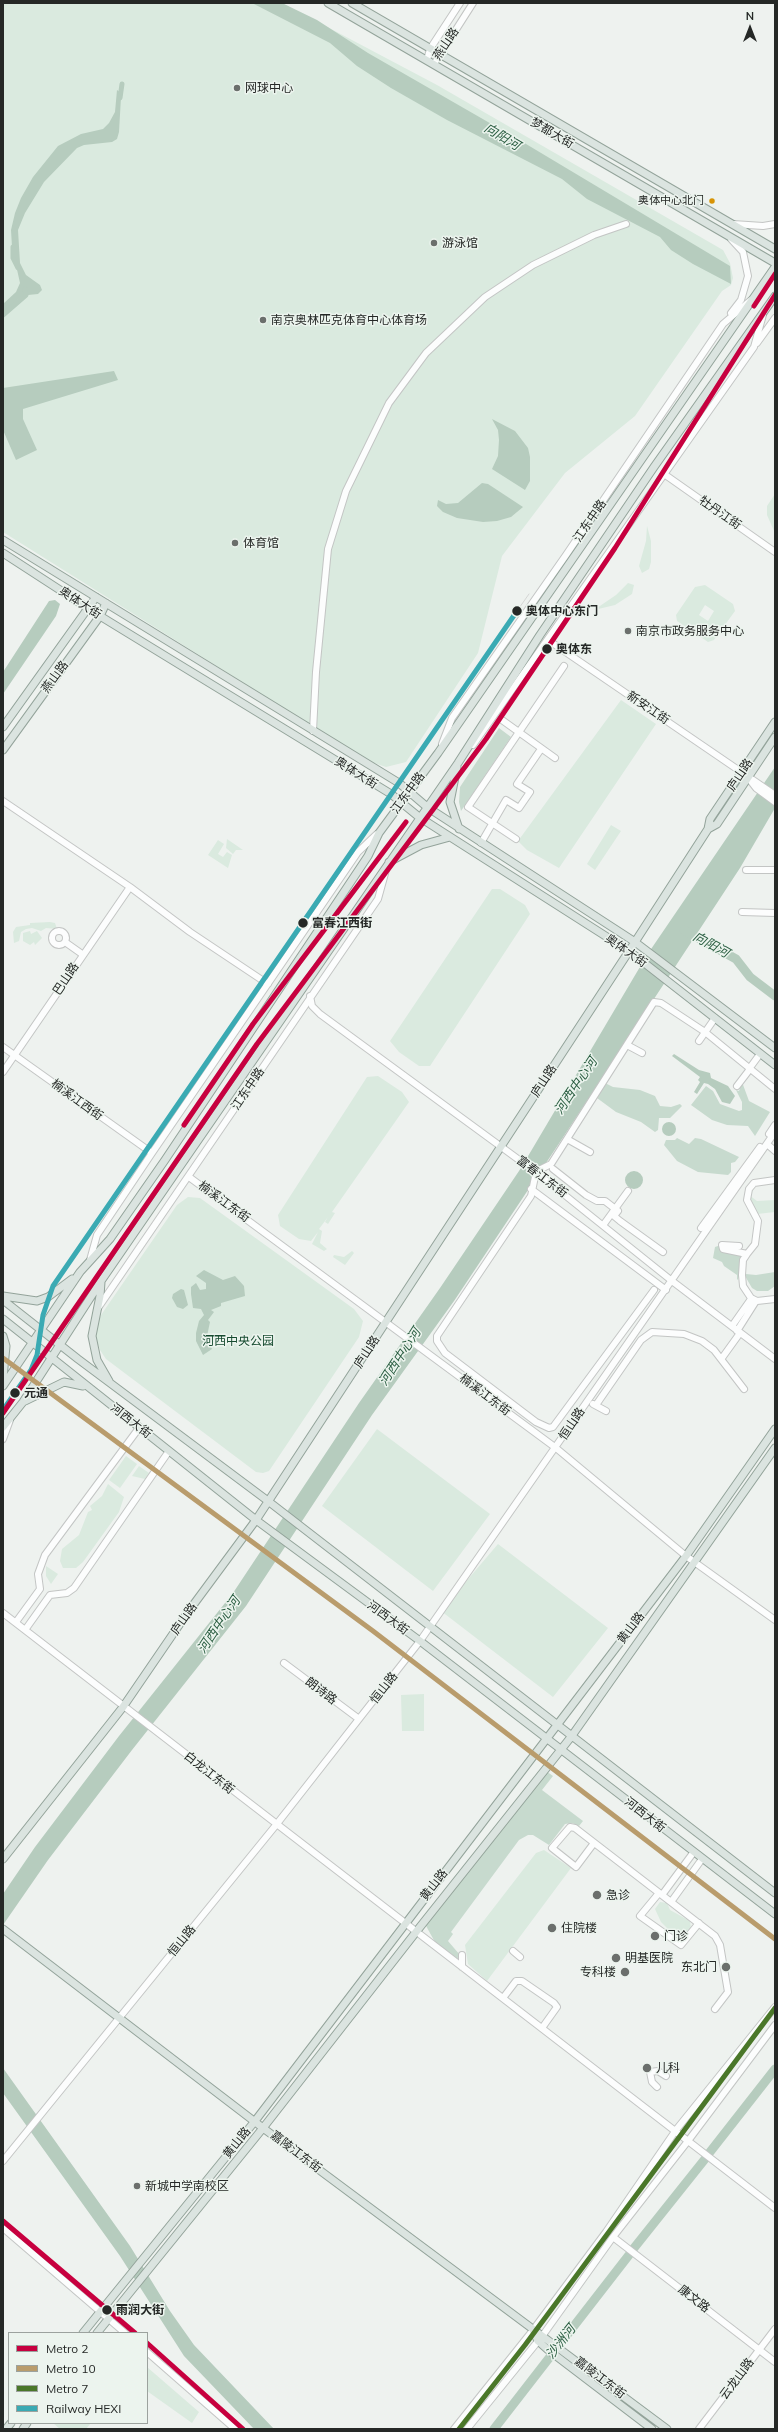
<!DOCTYPE html>
<html>
<head>
<meta charset="utf-8">
<style>
	body { margin:0 }
	#map { position:relative; width:778px; height:2432px; overflow:hidden; background:#eef2ef; font-family:Mulish,sans-serif }
	canvas { display:block }
	.frame { position:absolute; inset:0; border:4px solid #252826; pointer-events:none }
	.legend { position:absolute; left:8px; top:2332px; width:140px; height:92px; box-sizing:border-box; background:#ecf4ee; border:1px solid #9ca29e; margin:0; padding:5px 7px; list-style:none; font-size:12px; color:#252826 }
	.legend li { display:flex; align-items:center; gap:8px; height:20px }
	.legend b { width:20px; border:1px solid #9ca29e }
	.north { position:absolute; left:730px; top:8px; width:40px; height:40px; -webkit-text-stroke:3px #ecf4ee; paint-order:stroke; rotate:0deg; font-size:11px; font-weight:700; line-height:16px; text-align:center; color:#252826 }
	.north::after { content:''; display:block; margin:auto; width:14px; height:18px; background:#252826; clip-path:polygon(50% 0,100% 100%,50% 72%,0 100%) }
</style>
</head>
<body>
<div id="map">
<canvas width="778" height="2432"></canvas>
<div class="frame"></div>
<ul class="legend">
<li><b style="height:5px;background:#c7003f"></b>Metro 2</li>
<li><b style="height:5px;background:#b99c6c"></b>Metro 10</li>
<li><b style="height:5px;background:#4a7729"></b>Metro 7</li>
<li><b style="height:5px;background:#3aaab3"></b>Railway HEXI</li>
</ul>
<div class="north">N</div>
</div>
<script>
const g = document.querySelector('canvas').getContext('2d');
g.lineJoin = 'round';
function paint(path, color) { g.fillStyle = color; g.fill(path, 'evenodd'); }
const poly = rows => new Path2D(rows.map(r => 'M' + r).join(''));
function trace(path, color, width, dash) { g.strokeStyle = color; g.lineWidth = width; g.lineCap = dash ? 'butt' : 'round'; g.setLineDash(dash || []); g.stroke(path); }
function label(font, color, halo, rows, align = 'center') {
  g.font = font + ' Mulish,"Noto Sans SC",sans-serif'; g.lineWidth = 3; g.setLineDash([]); g.textBaseline = 'middle'; g.strokeStyle = halo; g.fillStyle = color; for (const [text, x, y, turn = 0] of rows) {
    g.save(); g.translate(x, y); g.rotate((+turn || 0) * Math.PI / 180); g.textAlign = isNaN(turn) ? turn : align; if (halo) g.strokeText(text, 0, 0); g.fillText(text, 0, 0); g.restore();
  }
}
paint(poly([
	[3,3,282,3,437,85,723,250,730,263,733,278,731,285,722,291,635,416,565,473,502,556,478,653,406,762,386,767,368,761,3,532],
	[775,494,775,533,767,515,767,506],
	[647,526,651,541,651,562,649,569,642,573,639,566,646,541],
	[628,583,634,585,632,594,615,605,594,610,616,595],
	[705,585,733,604,735,611,714,640,708,642,677,621,676,615,695,587],
	[705,605,714,611,708,621,699,615],
	[621,700,656,724,559,868,527,850,518,841],
	[611,825,621,831,595,870,587,864],
	[227,839,243,850,236,850,233,854,226,848],
	[218,840,224,844,218,854,223,857,227,852,232,855,228,868,208,855],
	[492,889,500,889,525,905,530,914,430,1066,419,1066,399,1052,390,1041],
	[50,922,55,923,57,929,46,928,41,931,32,928,26,929,21,932,19,941,14,943,13,932,16,927,30,925,30,923],
	[30,931,31,934,37,931,42,938,35,945,34,942,30,945,23,941,23,933],
	[378,1076,402,1092,409,1102,332,1212,335,1213,328,1224,325,1222,328,1217,319,1229,322,1231,320,1243,327,1249,324,1251,312,1244,318,1232,311,1241,299,1239,280,1226,278,1215,367,1077],
	[749,1195,757,1201,775,1200,775,1212,757,1214,750,1204],
	[188,1197,200,1198,354,1309,363,1321,359,1337,269,1471,263,1473,256,1472,106,1359,100,1350,96,1339,96,1327,101,1315,177,1205],
	[352,1251,354,1253,345,1265,333,1257,334,1255,344,1257],
	[377,1429,490,1514,433,1591,322,1506],
	[126,1456,137,1464,120,1488,109,1480],
	[139,1466,149,1473,145,1479,132,1476],
	[108,1484,124,1497,119,1512,83,1562,76,1568,63,1568,60,1561,62,1549,79,1535,88,1512,92,1510,90,1506,102,1496],
	[498,1544,608,1628,553,1697,441,1611],
	[46,1566,58,1574,51,1584,46,1576],
	[424,1694,424,1731,402,1731,401,1695],
	[544,1850,571,1868,487,1981,468,1964,465,1945,536,1853],
	[660,1902,667,1903,670,1910,690,1921,691,1929,687,1933,669,1930,661,1922,655,1909],
	[147,2367,199,2412,192,2423,147,2391],
	[53,2423,91,2423,86,2429,60,2429]
]), '#daeadf');
paint(poly([
	[499,728,511,737,461,811,459,802,460,787],
	[742,1082,749,1101,770,1112,755,1136,748,1126,727,1125,712,1120,691,1105,706,1086,713,1091,720,1104,739,1111,742,1110,742,1102,736,1090,739,1091],
	[605,1083,613,1087,640,1090,655,1096,660,1106,671,1107,680,1104,682,1106,670,1118,659,1118,658,1130,655,1132,641,1122,616,1112,597,1098],
	[677,1138,689,1144,695,1138,701,1139,739,1157,735,1162,731,1163,731,1172,728,1175,698,1172,677,1161,664,1145,666,1140,675,1140],
	[721,1245,745,1254,738,1279,737,1280,737,1275,724,1266,722,1262,713,1258,715,1247],
	[775,1272,775,1286,768,1291,757,1291,752,1288,745,1276,746,1274,756,1275],
	[546,1771,553,1776,542,1790,583,1821,579,1826,572,1823,565,1824,549,1845,533,1835,528,1835,519,1840,451,1932,453,1934,448,1941,460,1955,457,1959,436,1944,425,1924]
]), '#c7dace');
paint(poly([
	[252,3,282,3,317,20,368,53,521,141,730,266,731,284,693,264,671,250,660,237,587,199,562,179,447,120,391,88,357,66,330,43],
	[117,90,121,93,121,97,119,132,117,139,112,142,84,145,77,148,44,182,25,213,18,230,20,263,26,275,40,285,42,290,38,294,28,295,18,299,3,314,3,304,16,292,20,283,12,247,11,230,15,213,21,198,33,177,58,146,81,134,103,129,109,123,115,112],
	[114,371,118,380,23,409,23,419,37,450,16,460,3,430,3,388],
	[492,419,515,431,528,448,530,457,530,481,525,490,492,469,498,456,499,440,498,430],
	[482,483,488,484,523,507,511,517,497,521,483,522,457,518,443,512,437,506,438,500,446,504,458,503],
	[55,600,60,604,56,616,3,694,3,672,49,601],
	[775,767,775,808,740,868,558,1145,454,1301,372,1415,246,1606,132,1750,48,1860,3,1925,3,1894,35,1847,119,1736,233,1593,359,1403,440,1288,521,1168,647,955],
	[674,1054,699,1070,710,1073,711,1078,728,1086,735,1096,730,1104,722,1102,715,1089,708,1084,704,1083,697,1094,694,1092,700,1082,698,1080,700,1077,672,1056],
	'662 1129a7 7 0 1 1 14 0a7 7 0 1 1-14 0Z',
	'625 1180a9 9 0 1 1 18 0a9 9 0 1 1-18 0Z',
	[204,1270,223,1280,235,1276,244,1286,245,1296,221,1303,221,1306,211,1310,214,1312,208,1320,210,1322,207,1336,212,1349,203,1355,196,1341,196,1333,199,1321,204,1315,201,1309,193,1308,191,1294,191,1287,196,1283,200,1290,206,1289,206,1283,196,1276],
	[181,1289,184,1290,188,1305,183,1309,177,1307,172,1298,173,1294],
	[3,2068,130,2246,170,2311,194,2345,274,2429,254,2429,184,2356,120,2256,3,2093]
]), '#b6ccbe');
trace(poly([
	[120,98,122,84],
	[13,247,13,258,18,268],
	[3,315,26,295,25,289]
]), '#b6ccbe', 5);
trace(poly([
	[684,930,736,959,750,977,775,996],
	[710,2152,775,2069],
	[634,2248,705,2159],
	[494,2429,629,2255]
]), '#b6ccbe', 9);
const minor = poly([
	[460,3,430,49,427,60,434,64,473,3],
	[733,224,763,226,775,224],
	[731,239,743,252,748,276,741,300,731,313],
	[757,343,775,318],
	[664,474,775,552],
	[548,640,775,795],
	[502,720,555,758],
	[313,731,316,672,328,549,346,491,389,403,426,353,485,297,533,265,594,235,626,224],
	[442,744,452,718,566,555,723,324,751,300],
	[473,745,754,347,763,315],
	[749,779,756,788,775,802],
	[3,801,130,887,190,932,268,984],
	[516,839,468,807,564,666],
	[481,843,506,800,519,808,530,792,517,784,541,749],
	[746,870,775,870],
	[742,912,775,913],
	'52 938a7 7 0 1 1 14 0a7 7 0 1 1-14 0Z',
	[65,942,82,954],
	[310,996,312,1006,320,1014,541,1176,672,1281,775,1359],
	[699,1041,715,1018],
	[627,1045,642,1053],
	[3,1047,152,1153],
	[749,1069,760,1054],
	[3,1072,130,887],
	[737,1086,750,1069],
	[769,1134,775,1125],
	[567,1139,590,1152],
	[767,1144,775,1151],
	[553,1169,586,1195,597,1201,605,1201,618,1211,614,1216,620,1221,663,1252],
	[535,1172,551,1164,654,1002,661,1003,705,1032,775,1089],
	[536,1172,531,1196,437,1336,437,1341,445,1353,536,1422,549,1428,553,1427,654,1290],
	[189,1177,556,1448,686,1556,775,1620],
	[531,1189,666,1290],
	[604,1224,628,1191],
	[701,1228,760,1147],
	[739,1246,722,1245,723,1249,747,1254,743,1260,742,1275,743,1286,751,1298,757,1301,775,1299],
	[747,1254,755,1244,758,1221,747,1200,749,1189,754,1183,775,1180],
	[90,1260,97,1235,152,1153,358,852,377,834],
	[98,1308,378,899,386,870],
	[732,1326,751,1299],
	[737,1331,756,1301],
	[722,1358,740,1333],
	[593,1404,606,1411],
	[596,1405,641,1340,652,1332,684,1334,702,1341,714,1350,744,1389],
	[3,1439,10,1420],
	[3,1613,775,2208],
	[16,1622,40,1589,38,1574,45,1555,139,1428],
	[25,1630,50,1595,67,1593,74,1588,169,1451],
	[284,1663,359,1719],
	[594,1843,576,1867,552,1848,570,1827,575,1828,715,1936,720,1945,728,1992,715,2009],
	[659,1893,640,1916,681,1945,699,1923],
	[662,1895,693,1853],
	[671,1902,702,1859],
	[513,1951,520,1957],
	[462,1955,462,1967],
	[503,1998,516,1981,522,1981,554,2003,557,2007,542,2028],
	[657,2087,652,2082,650,2072,658,2071,666,2076],
	[3,2161,276,1825,420,1641,775,1132],
	[3,2228,125,2333],
	[613,2237,775,2362],
	[147,2352,235,2429],
	[454,2429,533,2330,606,2232,676,2130,775,2007],
	[467,2429,543,2335,613,2237,688,2141,775,2025],
	[699,2429,775,2329]
]);
const major = poly([
	[328,3,775,263],
	[352,3,775,249],
	[3,540,399,783,427,807,635,942,775,1048],
	[3,553,100,616,391,794,419,817,629,951,775,1065],
	[3,727,96,597],
	[3,750,100,616,106,603],
	[457,767,450,802,459,829],
	[708,829,717,824,775,737],
	[389,862,421,845,450,837],
	[101,1282,100,1296,92,1336,97,1360,109,1381],
	[3,1296,37,1301,48,1297,72,1279],
	[3,1300,78,1359,268,1501,775,1893],
	[3,1319,256,1520,420,1641,775,1914],
	[3,1336,6,1346,3,1378],
	[3,1386,80,1272,110,1239,165,1160,368,856,379,833,438,753,775,267],
	[25,1401,64,1382,83,1386],
	[3,1427,23,1402,101,1281,458,763,540,635,654,467,775,296],
	[3,1859,123,1707,188,1612,256,1520,635,942,708,829,710,819,775,722],
	[3,1929,263,2128,667,2429],
	[533,2330,538,2341,547,2349,652,2429],
	[83,2333,255,2121,686,1556,775,1429],
	[97,2333,263,2128,416,1932,571,1737,775,1448],
	[6,2429,11,2423],
	[23,2429,27,2423]
]);
trace(minor, '#c3c5c4', 8);
trace(major, '#93a39a', 9);
trace(minor, '#fcfdfd', 6);
trace(major, '#dbe4e0', 7);
trace(poly([
	[517,611,529,594]
]), '#d4d5d4', 1);
trace(poly([
	[3,1410,31,1370,37,1355,43,1315,53,1286,517,611]
]), '#3aaab3', 5);
trace(poly([
	[754,306,775,274],
	[184,1125,253,1024,406,822],
	[3,1413,257,1044,486,739,615,548,775,295],
	[3,2221,135,2333],
	[147,2343,243,2429]
]), '#c7003f', 5);
trace(poly([
	[3,1358,373,1631,775,1939]
]), '#b99c6c', 5);
trace(poly([
	[459,2429,525,2345,775,2008]
]), '#4a7729', 5);
for (const [x, y, r, color] of [
	[237,88,4,"#6b6f6c"],
	[712,201,3.5,"#d89306"],
	[434,243,4,"#6b6f6c"],
	[263,320,4,"#6b6f6c"],
	[235,543,4,"#6b6f6c"],
	[517,611,5.5,"#252826"],
	[628,631,4,"#6b6f6c"],
	[547,649,5.5,"#252826"],
	[303,923,5.5,"#252826"],
	[15,1393,5.5,"#252826"],
	[597,1895,5,"#6b6f6c"],
	[552,1928,5,"#6b6f6c"],
	[655,1936,5,"#6b6f6c"],
	[616,1958,5,"#6b6f6c"],
	[726,1967,5,"#6b6f6c"],
	[625,1972,5,"#6b6f6c"],
	[647,2068,5,"#6b6f6c"],
	[137,2186,4,"#6b6f6c"],
	[107,2310,5.5,"#252826"]
]) { const dot = new Path2D(); dot.arc(x, y, r, 0, 2 * Math.PI); g.fillStyle = color; g.fill(dot); trace(dot, '#ecf4ee', 1.5); }
label('11px', '#252826', '#ecf4ee', [
	["奥体中心北门",704,201]
], 'right');
label('12px', '#252826', '#ecf4ee', [
	["燕山路",446,44,-56],
	["梦都大街",552,133,30],
	["牡丹江街",720,513,35],
	["江东中路",590,521,-56],
	["奥体大街",80,603,33],
	["燕山路",55,677,-54],
	["新安江街",648,708,34],
	["奥体大街",356,773,32],
	["庐山路",740,775,-56],
	["江东中路",408,793,-54],
	["奥体大街",626,951,35],
	["巴山路",66,979,-56],
	["庐山路",544,1081,-57],
	["江东中路",248,1089,-56],
	["楠溪江西街",77,1100,36],
	["富春江东街",542,1177,37],
	["楠溪江东街",224,1202,36],
	["庐山路",367,1352,-57],
	["楠溪江东街",485,1395,37],
	["河西大街",131,1421,38],
	["恒山路",572,1424,-56],
	["河西大街",388,1618,36],
	["庐山路",184,1619,-55],
	["黄山路",631,1628,-53],
	["恒山路",384,1688,-52],
	["朗诗路",321,1691,37],
	["白龙江东街",209,1773,38],
	["河西大街",645,1815,38],
	["黄山路",434,1885,-52],
	["恒山路",182,1941,-51],
	["黄山路",237,2143,-51],
	["嘉陵江东街",296,2152,37],
	["康文路",694,2299,38],
	["嘉陵江东街",600,2378,37],
	["云龙山路",737,2379,-53]
]);
label('12px', '#252826', '#ecf4ee', [
	["网球中心",245,88],
	["游泳馆",442,243],
	["南京奥林匹克体育中心体育场",271,320],
	["体育馆",243,543],
	["南京市政务服务中心",636,631],
	["急诊",606,1895],
	["住院楼",561,1928],
	["门诊",664,1936],
	["明基医院",625,1958],
	["东北门",717,1967,"right"],
	["专科楼",616,1972,"right"],
	["儿科",656,2068],
	["新城中学南校区",145,2186]
], 'left');
label('bold 12px', '#252826', '#ecf4ee', [
	["奥体中心东门",526,611],
	["奥体东",556,649],
	["富春江西街",312,923],
	["元通",24,1393],
	["雨润大街",116,2310]
], 'left');
label('12px', '#164b30', '#ecf4ee', [
	["河西中央公园",238,1341]
]);
label('italic 13px', '#2c5f43', '#ecf4ee', [
	["向阳河",502,137,31],
	["向阳河",711,945,29],
	["河西中心河",576,1086,-56],
	["河西中心河",400,1357,-57],
	["河西中心河",219,1625,-56],
	["沙洲河",561,2342,-52]
]);
</script>
</body>
</html>
